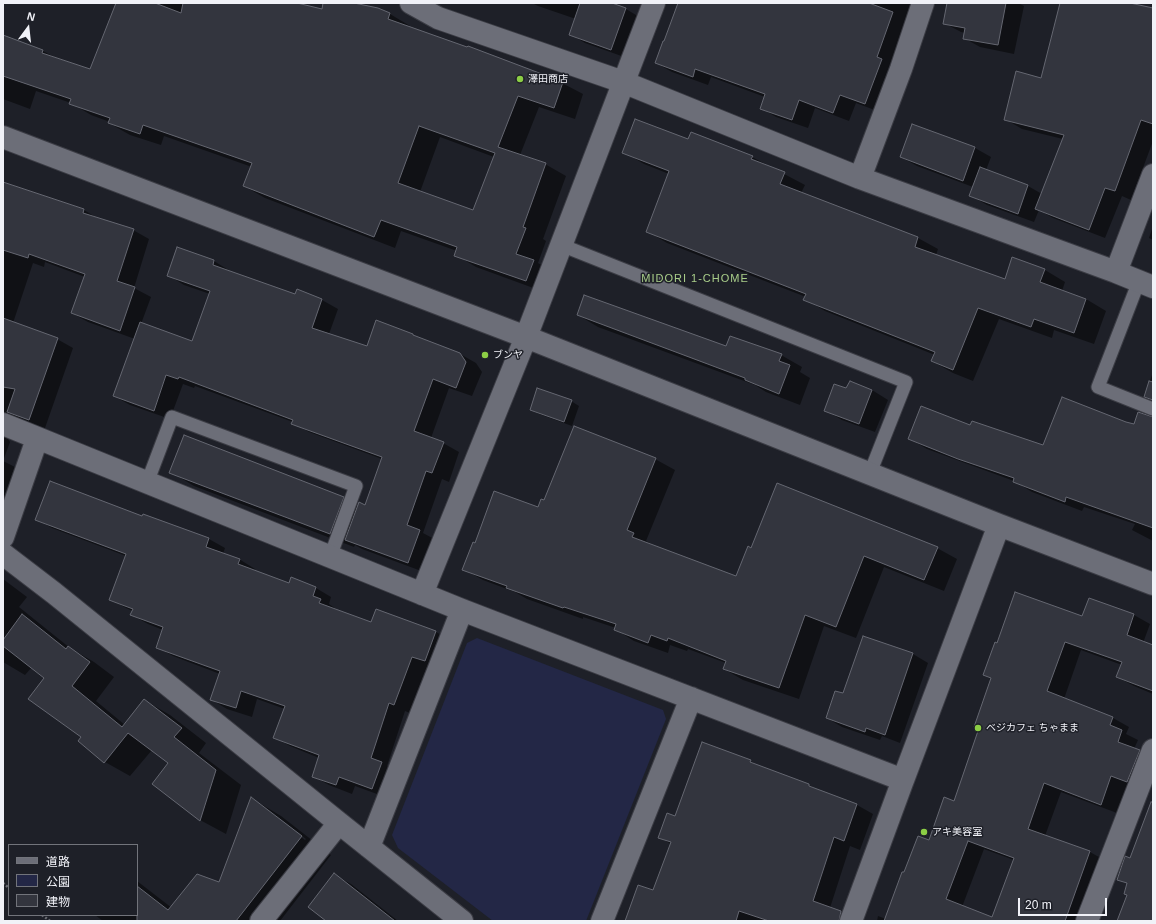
<!DOCTYPE html>
<html>
<head>
<meta charset="utf-8">
<style>
	body { margin:0 }
	#map { position:relative; width:1156px; height:924px; overflow:hidden; background:#1e2028; font-family:Helvetica,"Noto Sans JP",sans-serif }
	canvas { display:block }
	.frame { position:absolute; inset:0; border:4px solid #f1f2f8; pointer-events:none }
	.legend { position:absolute; left:8px; top:844px; width:130px; height:72px; box-sizing:border-box; background:#1e2028; border:1px solid #72747b; margin:0; padding:5px 7px; list-style:none; font-size:12px; color:#f1f2f8 }
	.legend li { display:flex; align-items:center; gap:8px; height:20px }
	.legend b { width:20px; border:1px solid #72747b }
	.north { position:absolute; left:8px; top:8px; width:40px; height:40px; -webkit-text-stroke:3px #1e2028; paint-order:stroke; rotate:15deg; font-size:11px; font-weight:700; line-height:16px; text-align:center; color:#f1f2f8 }
	.north::after { content:''; display:block; margin:auto; width:14px; height:18px; background:#f1f2f8; clip-path:polygon(50% 0,100% 100%,50% 72%,0 100%) }
	.scale { position:absolute; left:1018px; top:898px; width:89px; height:18px; box-sizing:border-box; border:2px solid #f1f2f8; border-top:0; padding-left:5px; font-size:12px; line-height:14px; white-space:nowrap; color:#f1f2f8; -webkit-text-stroke:3px #1e2028; paint-order:stroke }
</style>
</head>
<body>
<div id="map">
<canvas width="1156" height="924"></canvas>
<div class="frame"></div>
<ul class="legend">
<li><b style="height:5px;background:#6c6e78"></b>道路</li>
<li><b style="height:11px;background:#232746"></b>公園</li>
<li><b style="height:11px;background:#33353e"></b>建物</li>
</ul>
<div class="north">N</div>
<div class="scale">20 m</div>
</div>
<script>
const g = document.querySelector('canvas').getContext('2d');
g.lineJoin = 'round';
function paint(path, color) { g.fillStyle = color; g.fill(path, 'evenodd'); }
const poly = rows => new Path2D(rows.map(r => 'M' + r).join(''));
function trace(path, color, width, dash) { g.strokeStyle = color; g.lineWidth = width; g.lineCap = dash ? 'butt' : 'round'; g.setLineDash(dash || []); g.stroke(path); }
function label(font, color, halo, rows, align = 'center') {
  g.font = font + ' Helvetica,"Noto Sans JP",sans-serif'; g.lineWidth = 3; g.setLineDash([]); g.textBaseline = 'middle'; g.strokeStyle = halo; g.fillStyle = color; for (const [text, x, y, turn = 0] of rows) {
    g.save(); g.translate(x, y); g.rotate((+turn || 0) * Math.PI / 180); g.textAlign = isNaN(turn) ? turn : align; if (halo) g.strokeText(text, 0, 0); g.fillText(text, 0, 0); g.restore();
  }
}
paint(poly([
	[477,638,663,710,666,719,586,921,493,921,398,848,392,835,467,643]
]), '#232746');
paint(poly([
	[117,3,293,3,322,10,324,3,350,3,378,9,390,14,410,26,410,27,562,83,583,94,575,119,539,107,520,155,545,164,566,176,543,239,546,241,538,263,554,273,547,293,476,267,456,255,457,251,401,231,395,248,265,198,244,186,252,167,164,136,161,145,130,135,109,123,110,122,91,115,71,103,36,91,30,109,3,99,3,36,43,51,56,58,91,70],
	[440,137,494,157,474,211,420,192],
	[532,3,609,3,626,9,641,18,627,58,585,43,570,34,576,19,538,6],
	[679,3,912,3,905,20,908,21,880,112,856,103,849,121,815,108,808,128,776,117,761,108,765,97,711,77,708,85,672,72,656,63],
	[948,3,1018,3,1024,6,1014,54,980,47,964,38,965,33,961,32,944,23],
	[1061,3,1124,3,1153,9,1153,141,1131,200,1122,196,1105,238,1053,218,1039,210,1034,222,987,205,970,195,973,187,917,166,901,157,913,125,975,148,991,157,986,170,1028,186,1042,194,1063,139,1022,129,1005,119,1042,79],
	[689,141,752,157,805,185,801,193,918,238,938,249,936,255,1006,280,1045,270,1065,282,1062,291,1086,299,1106,311,1094,344,1054,330,1052,338,999,319,973,381,953,373,932,361,935,355,825,311,805,299,806,297,667,243,647,231,669,174,644,164,624,152],
	[3,183,84,210,97,218,133,230,149,239,134,288,151,297,141,324,193,343,210,294,184,285,168,275,177,248,214,261,230,271,229,272,295,295,297,290,322,300,338,309,329,334,367,347,460,354,476,363,482,372,472,396,449,388,431,438,443,443,459,452,449,482,442,479,423,533,436,540,424,572,362,549,355,545,354,547,194,486,171,472,343,497,358,506,365,506,382,459,309,432,293,423,293,422,195,386,194,388,183,384,170,419,130,405,114,396,135,339,88,322,72,313,85,277,45,262,44,267,33,263,13,323,57,339,73,348,45,428,19,420,6,436,10,442,3,461,17,468,3,506],
	[1153,226,1153,240,1149,238],
	[578,315,727,347,781,355,802,367,800,372,810,378,800,405,766,392,755,385,598,327],
	[1153,372,1153,401,1145,396],
	[847,390,872,390,888,400,875,432,842,420,825,410],
	[571,401,579,406,572,426,539,414,531,410],
	[1153,418,1153,541,1132,530,1135,524,1084,507,1082,511,1032,492,1014,481,927,449,910,439,971,426,1044,447,1135,425],
	[655,459,675,470,646,541,653,545,737,577,752,549,937,548,957,559,944,591,884,567,856,638,824,626,799,699,743,680,724,669,726,663,688,649,687,651,670,645,668,653,634,641,615,629,616,628,583,617,583,619,527,599,515,592,483,580,463,569,476,544,539,509,544,502],
	[143,515,209,539,225,548,223,554,239,559,255,569,254,571,289,584,316,588,331,597,329,604,336,609,336,610,372,624,376,610,436,632,452,641,441,670,428,665,410,713,405,711,387,766,398,772,388,798,355,786,352,794,329,785,313,776,319,758,290,746,274,737,285,709,257,699,252,717,227,709,212,700,220,674,173,656,157,647,163,630,148,624,132,615,133,611,126,608,110,599,126,556,52,528,36,519,142,517],
	[3,579,27,597,19,607,70,648,94,662,114,677,96,701,125,725,144,700,170,715,206,743,199,753,241,785,226,834,200,820,153,783,169,763,152,750,130,776,105,762,83,737,45,677,32,667,25,675,3,662],
	[1134,615,1150,624,1143,643,1153,646,1153,694,1134,686,1117,677,1122,665,1081,650,1064,699,1113,718,1129,727,1126,734,1138,740,1134,749,1153,759,1143,791,1128,785,1117,813,1061,792,1045,836,1090,852,1106,861,1085,921,877,921,878,916,886,919,905,874,930,841,954,802,980,729,975,726,991,679,984,675,1083,617],
	[984,849,1014,860,993,918,962,907],
	[863,637,913,654,928,663,900,743,882,736,880,740,842,727,827,718,843,694],
	[750,761,760,767,809,785,819,791,857,805,873,814,860,850,850,846,829,911,832,921,627,921,654,891,671,844,659,837,676,817],
	[251,798,281,816,331,855,280,921,103,921,95,915,137,915,137,881,172,908,220,883],
	[279,818,306,839,305,840,279,820],
	[334,875,351,884,398,921,327,921]
]), '#0007');
const building = poly([
	[116,3,155,3,181,13,183,3,297,3,322,9,323,3,354,3,378,8,390,13,388,19,467,47,468,46,563,82,554,108,518,96,498,147,546,163,523,227,526,228,516,254,534,260,526,281,454,256,457,247,381,220,374,237,243,186,252,163,143,125,140,134,108,123,110,118,69,104,71,99,3,76,3,35,43,50,42,53,90,69,116,3],
	[419,126,495,153,473,210,398,183,419,126],
	[580,3,612,3,626,8,611,50,569,35,580,3],
	[678,3,869,3,893,12,877,57,882,59,865,104,840,95,833,113,799,100,792,120,760,109,765,94,695,69,693,77,655,63,663,41,664,41,678,3],
	[947,3,1006,3,998,45,963,39,965,28,943,24,947,3],
	[1060,3,1130,3,1153,8,1153,124,1141,120,1115,191,1105,188,1089,230,1035,209,1064,135,1004,120,1016,71,1041,78,1060,3],
	[635,119,688,139,691,132,753,156,751,159,785,172,780,184,918,237,915,247,1005,279,1012,257,1045,269,1040,282,1086,299,1074,333,1034,319,1031,327,978,308,953,370,931,361,935,352,803,300,806,294,646,232,669,171,622,153,635,119],
	[912,124,975,147,963,181,900,157,912,124],
	[980,167,1028,185,1018,214,969,196,980,167],
	[3,182,84,209,83,213,134,229,117,281,135,287,120,331,71,313,85,274,29,254,28,258,3,250,3,182],
	[177,247,214,260,213,265,295,294,297,289,322,299,312,328,367,346,376,320,413,334,413,335,460,353,466,362,456,388,433,379,414,431,444,442,432,473,426,471,407,525,420,530,408,563,345,540,359,502,365,505,382,457,291,424,293,420,179,377,178,379,166,375,154,411,113,396,140,322,192,341,210,291,167,276,177,247],
	[584,295,726,346,730,336,782,354,779,361,790,365,779,394,745,380,745,378,577,315,584,295],
	[3,318,58,338,29,420,7,412,15,389,3,387,3,318],
	[850,381,872,390,859,424,824,411,834,384,846,388,850,381],
	[1149,381,1153,382,1153,400,1144,397,1149,381],
	[537,388,572,400,564,422,530,410,537,388],
	[1062,397,1126,422,1134,424,1138,412,1153,417,1153,528,1066,497,1065,502,1013,482,1014,478,958,459,908,439,921,406,970,425,972,421,1043,445,1062,397],
	[574,426,656,458,627,530,634,533,632,537,736,576,748,546,751,548,777,483,938,547,924,580,864,556,836,627,805,615,779,688,723,669,726,661,668,638,667,641,651,635,648,643,614,630,616,624,564,607,563,608,506,588,507,586,462,570,473,542,475,543,494,491,538,507,541,499,544,500,574,426],
	[184,435,344,497,330,534,169,473,184,435],
	[50,481,142,516,143,514,209,538,206,547,240,559,238,564,289,583,291,577,316,587,313,596,321,599,319,603,371,622,376,609,436,631,425,661,412,657,394,705,389,703,371,758,382,762,372,789,339,777,336,785,312,777,319,755,273,738,285,706,241,691,236,708,210,700,220,671,156,648,163,627,130,615,133,609,109,600,126,554,35,520,50,481],
	[1015,592,1082,616,1089,598,1134,614,1127,635,1153,645,1153,691,1116,677,1122,662,1065,642,1047,691,1113,717,1110,725,1122,730,1118,742,1140,750,1127,782,1111,776,1101,805,1044,783,1028,829,1090,851,1065,921,884,921,902,872,904,872,918,836,929,840,944,797,954,801,979,728,974,727,991,678,983,675,995,642,997,643,1015,592],
	[968,841,1014,858,992,917,946,899,968,841],
	[22,614,66,649,68,646,90,662,72,686,122,727,144,699,182,728,174,737,216,770,200,821,152,784,168,763,128,733,104,763,78,741,81,737,28,699,44,678,3,646,3,640,22,614],
	[863,636,913,653,885,735,866,728,865,732,826,718,835,691,843,693,863,636],
	[702,742,751,760,750,762,809,784,809,786,857,804,844,841,834,837,813,901,841,911,839,921,769,921,739,911,736,921,625,921,638,885,653,890,671,842,658,838,667,813,675,816,702,742],
	[251,797,302,836,236,921,137,921,137,886,168,910,197,874,219,882,251,797],
	[1151,802,1153,802,1153,921,1117,921,1127,895,1124,894,1127,883,1117,880,1125,856,1130,858,1151,802],
	[334,873,395,921,326,921,308,907,334,873]
]);
paint(building, '#33353e');
trace(building, '#656771', 1);
const lane = poly([
	[561,245,906,382,870,473],
	[1139,281,1098,387,1153,409],
	[147,483,172,417,356,486,330,557]
]);
const street = poly([
	[411,3,438,18,623,82,860,178,1116,272,1153,287],
	[3,137,526,337,999,525,1153,584],
	[860,178,901,69,923,3],
	[1116,272,1153,175],
	[3,424,462,610,903,780,851,921],
	[3,537,37,439],
	[3,554,54,593,339,823,462,921],
	[422,594,526,337,654,3],
	[903,780,999,525],
	[369,847,462,610],
	[261,921,339,823],
	[602,921,691,698],
	[1087,921,1153,750]
]);
trace(lane, '#3b3c44', 15);
trace(street, '#3b3c44', 24);
trace(poly([
	[3,883,9,888],
	[42,915,50,921]
]), '#6b6d74', 2.5, [2, 2]);
trace(lane, '#6c6e78', 13);
trace(street, '#6c6e78', 22);
for (const [x, y, r, color] of [
	[520,79,4,"#8cce45"],
	[485,355,4,"#8cce45"],
	[978,728,4,"#8cce45"],
	[924,832,4,"#8cce45"]
]) { const dot = new Path2D(); dot.arc(x, y, r, 0, 2 * Math.PI); g.fillStyle = color; g.fill(dot); trace(dot, '#1e2028', 1.5); }
label('10px', '#f1f2f8', '#1e2028', [
	["澤田商店",528,79],
	["ブンヤ",493,355],
	["ベジカフェ ちゃまま",986,728],
	["アキ美容室",932,832]
], 'left');
g.letterSpacing = '1px';
label('11px', '#a9ce8a', '#1e2028', [
	["MIDORI 1-CHOME",695,279]
]);
g.letterSpacing = '0px';
</script>
</body>
</html>
